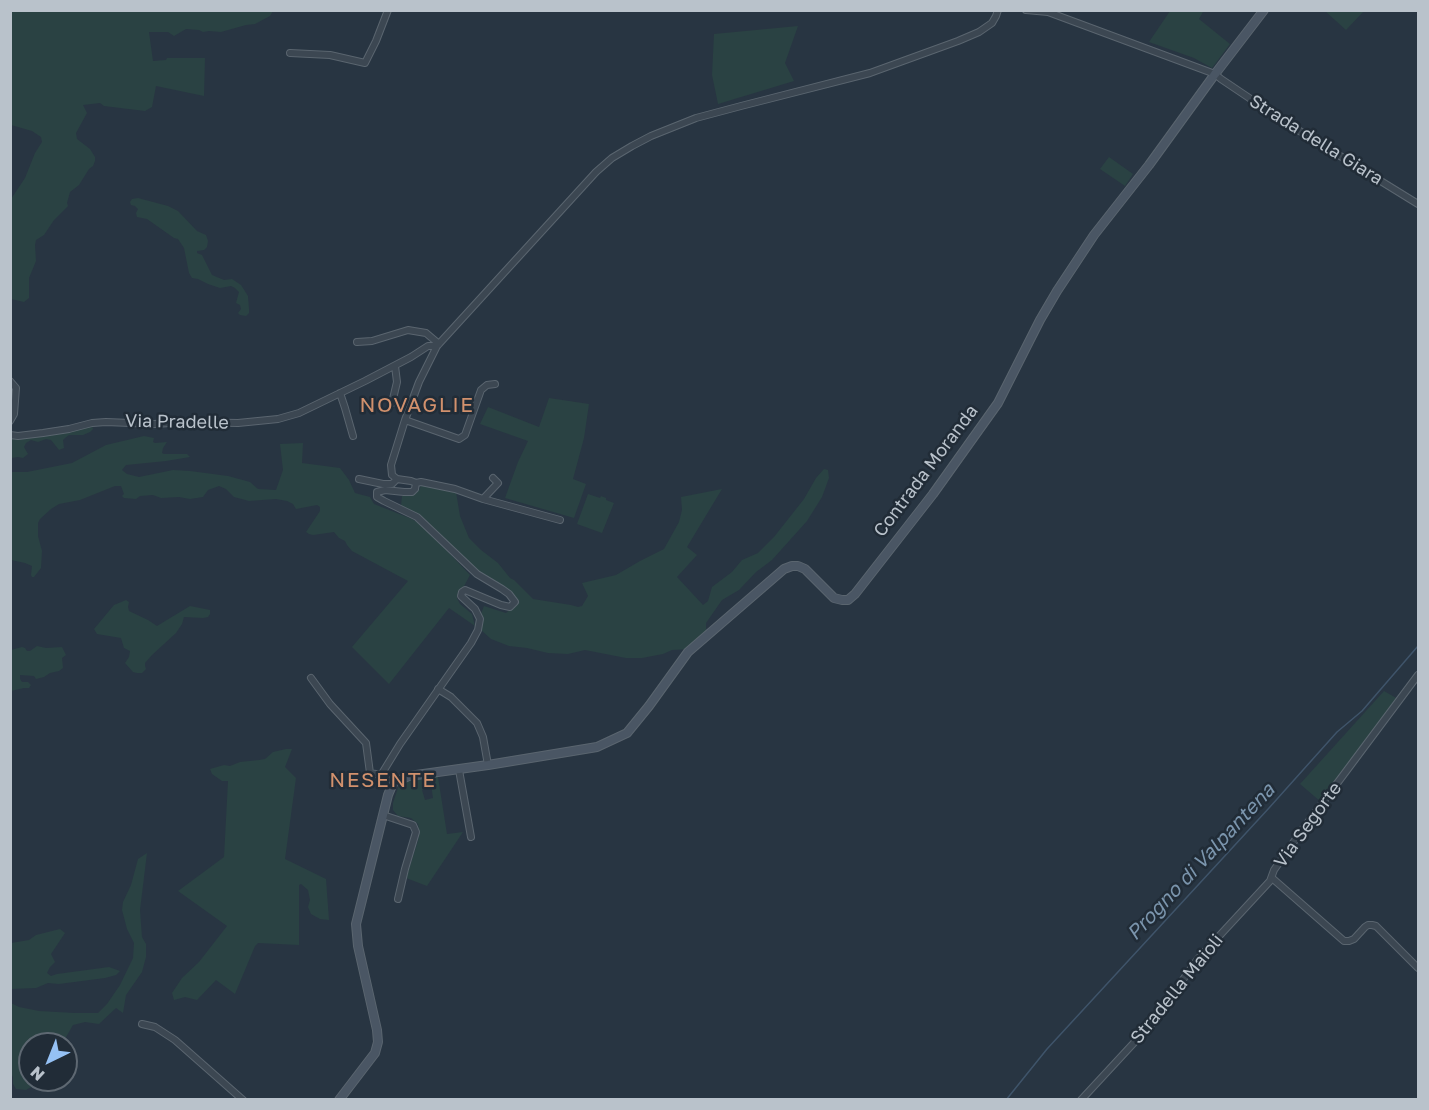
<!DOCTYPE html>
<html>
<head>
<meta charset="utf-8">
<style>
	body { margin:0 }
	#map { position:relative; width:1429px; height:1110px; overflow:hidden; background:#283542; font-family:"Golos Text",sans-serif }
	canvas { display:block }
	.frame { position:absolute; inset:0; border:12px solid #b9c2cb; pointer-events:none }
	.north { position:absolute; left:18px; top:1032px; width:60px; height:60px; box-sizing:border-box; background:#212c37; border:2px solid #5e6872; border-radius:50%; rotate:223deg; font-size:16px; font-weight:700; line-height:24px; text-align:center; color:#b9c2cb }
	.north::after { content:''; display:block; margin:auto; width:21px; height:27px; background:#95c1f4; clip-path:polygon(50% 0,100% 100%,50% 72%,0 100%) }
</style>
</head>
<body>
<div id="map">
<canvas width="1429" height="1110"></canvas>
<div class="frame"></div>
<div class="north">N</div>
</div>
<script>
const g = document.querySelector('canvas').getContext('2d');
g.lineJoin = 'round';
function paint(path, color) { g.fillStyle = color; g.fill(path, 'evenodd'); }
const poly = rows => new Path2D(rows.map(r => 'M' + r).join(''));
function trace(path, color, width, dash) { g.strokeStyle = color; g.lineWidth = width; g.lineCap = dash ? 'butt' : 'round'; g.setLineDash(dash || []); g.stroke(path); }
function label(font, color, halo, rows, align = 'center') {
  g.font = font + ' "Golos Text",sans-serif'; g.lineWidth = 5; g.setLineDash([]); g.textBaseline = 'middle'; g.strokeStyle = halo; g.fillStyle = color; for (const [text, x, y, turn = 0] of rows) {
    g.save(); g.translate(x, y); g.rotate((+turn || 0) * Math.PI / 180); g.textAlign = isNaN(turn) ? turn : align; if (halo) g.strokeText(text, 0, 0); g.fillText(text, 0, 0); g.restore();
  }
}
paint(poly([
	[11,10,273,11,270,16,255,24,246,25,221,32,209,31,203,32,199,30,186,29,174,36,168,32,149,32,153,61,166,60,167,58,205,58,204,96,156,86,152,107,145,111,104,106,100,103,83,105,87,113,76,133,77,139,90,149,95,157,95,161,93,166,89,169,79,185,70,192,67,203,68,206,54,220,44,235,36,240,35,245,36,261,29,278,29,298,24,302,11,299,11,199,25,178,35,153,42,142,41,137,32,131,11,125],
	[1204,10,1199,19,1230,44,1212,68,1194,58,1149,42,1170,11],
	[1325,11,1364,11,1346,30],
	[798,26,785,63,794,81,718,104,712,75,714,34],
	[1109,157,1133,174,1125,186,1100,169],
	[138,198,168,206,178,211,197,231,206,235,208,241,207,247,204,250,197,251,197,253,202,255,212,275,224,280,232,279,241,285,248,296,249,309,249,313,246,316,240,315,238,313,241,309,240,305,236,303,239,292,235,288,231,286,220,288,208,284,198,279,192,278,189,273,184,248,178,239,174,238,147,219,137,217,136,213,138,209,135,206,131,205,130,202,132,199],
	[549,398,589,404,584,438,573,479,586,484,574,518,505,498,518,462,528,441,480,424,488,407,539,427],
	[92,424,93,429,90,432,83,435,69,435,65,438,63,440,64,448,59,450,51,440,46,439,38,442,31,440,26,443,24,447,28,454,23,458,18,457,11,458,10,435],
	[144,436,154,438,153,442,155,443,167,442,163,448,162,453,164,454,187,454,190,457,166,461,126,465,122,470,127,474,139,477,173,470,190,471,228,476,250,482,258,489,276,490,283,470,280,444,303,443,302,463,340,468,349,480,355,493,370,497,374,504,412,519,425,527,431,534,470,575,463,588,458,593,457,598,460,604,472,614,475,626,449,608,389,684,352,647,408,581,352,551,347,545,345,541,339,538,334,532,313,535,309,534,306,532,320,511,320,507,317,505,296,509,293,504,287,501,276,499,249,501,234,497,226,489,219,486,208,490,203,497,190,499,179,497,161,498,153,495,140,496,136,499,124,498,122,496,124,494,121,486,115,486,80,500,59,504,51,509,40,519,38,523,38,536,42,551,41,568,34,577,32,577,31,575,32,566,25,563,11,560,11,472,27,472,72,463,106,445],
	[824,469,828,470,829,478,822,497,807,521,772,560,756,572,739,590,722,600,706,623,706,634,690,649,672,650,663,654,642,658,626,658,585,650,568,654,548,653,527,648,509,646,491,639,481,630,482,623,480,616,484,606,506,613,513,607,513,599,480,577,427,521,413,511,401,506,402,496,413,494,419,490,422,484,420,478,456,492,460,516,469,538,481,550,498,563,510,578,514,580,533,599,571,605,578,607,582,606,588,596,582,583,616,575,640,561,664,549,679,522,682,510,681,497,722,489,687,547,697,555,677,577,703,605,708,601,712,587,732,572,742,560,758,553,774,537,804,499,816,478],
	[588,494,600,498,601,496,606,498,606,500,614,503,602,533,577,524],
	[126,600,129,602,128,607,129,611,148,620,157,626,190,606,210,610,210,614,208,617,203,618,184,617,182,624,176,633,152,655,145,663,145,666,146,669,142,673,137,673,133,672,125,663,129,657,130,651,124,648,121,638,97,634,94,629,114,605],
	[37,646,46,648,62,647,66,655,62,658,63,668,59,671,50,673,44,677,36,679,34,676,20,675,20,679,22,682,28,682,31,685,29,688,24,688,11,691,11,650,22,647,25,648,27,651,30,651],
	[1384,691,1398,699,1321,802,1300,784],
	[286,749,292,749,285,767,296,778,285,859,326,879,329,920,320,919,311,914,308,907,310,900,308,890,301,884,299,885,299,945,258,943,255,946,235,994,216,980,197,1000,185,997,174,1000,172,993,182,978,199,962,227,926,178,891,224,857,228,781,222,781,212,774,210,769,224,765,230,766,240,762,259,760,265,759,273,752],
	[423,777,425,787,422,790,425,800,433,798,430,777,438,777,447,834,463,832,427,886,406,878,418,841,419,831,418,824,411,818,398,816,393,810,393,803,399,785,403,781],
	[147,853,140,910,142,937,146,944,146,957,142,972,126,995,123,1013,116,1008,99,1024,85,1022,73,1025,62,1044,30,1044,30,1080,38,1080,33,1086,26,1090,16,1089,13,1084,13,1077,11,1074,11,1003,19,1007,39,1011,75,1013,98,1013,107,1004,120,985,133,958,134,943,127,929,122,910,123,902,131,885,138,859],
	[60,929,65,933,51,954,55,962,50,967,47,973,51,976,57,974,109,967,120,971,116,975,105,978,59,984,48,983,36,988,11,989,11,943,29,940,36,935]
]), '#2a4243');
trace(poly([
	[1006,1100,1047,1049,1269,808,1337,732,1362,711,1418,646]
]), '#3f546a', 1.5);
const street = poly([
	[1026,10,1048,12,1215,74,1221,79,1285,122,1418,204],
	[290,53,330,55,365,63,376,41,388,10],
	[357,342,372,341,408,330,426,333,439,344],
	[10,381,16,388,14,414,10,421],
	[340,393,345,408,353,436],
	[392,403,397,382,395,366],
	[405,420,459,439,465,435,481,390,487,385,495,384],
	[10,435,18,436,43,433,69,429,92,423,106,422,154,424,187,422,238,423,278,419,299,413,365,381,411,357,428,346,437,346],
	[493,478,498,483,483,499,560,520],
	[359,479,383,484,392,484,397,479],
	[483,499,455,489,421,482,416,483,411,481,397,479,392,475,391,465,405,420,419,382,437,346,596,172,612,158,632,146,651,136,696,118,741,106,870,73,958,41,979,32,992,23,996,16,998,10],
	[311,678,330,704,366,743,370,773,381,775,388,779,393,783],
	[438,689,451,697,477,723,483,737,488,765],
	[459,770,471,837],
	[381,775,400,744,471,643,478,630,480,619,475,609,461,596,462,592,465,590,501,605,510,607,515,602,509,594,502,589,477,574,417,517,384,501,377,497,377,492,385,490,404,492,412,492,415,489,416,483],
	[383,815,413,825,416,832,405,869,398,899],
	[1272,878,1344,941,1349,941,1354,939,1365,927,1368,925,1372,925,1376,926,1418,968],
	[142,1024,155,1027,175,1040,243,1100],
	[1081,1100,1156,1019,1172,995,1197,960,1270,881,1274,870,1300,833,1418,675]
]);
const secondary = poly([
	[339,1100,375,1053,378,1042,377,1030,358,946,356,924,388,795,393,783,409,776,488,765,597,747,627,733,649,706,688,652,784,569,792,566,798,566,805,569,834,598,842,600,848,600,855,594,933,494,998,403,1040,320,1057,291,1094,235,1149,165,1215,74,1264,10]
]);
trace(street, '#5a656f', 8);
trace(secondary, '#5a656f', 10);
trace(street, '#3c4752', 6);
trace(secondary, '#4a5664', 8);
label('18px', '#b9c2cb', '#212c37', [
	["Strada della Giara",1316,140,32],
	["Via Pradelle",177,422,1],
	["Contrada Moranda",926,471,-53],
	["Via Segorte",1308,825,-54],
	["Stradella Maioli",1177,989,-51]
]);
label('italic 20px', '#7b95ad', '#212c37', [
	["Progno di Valpantena",1201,862,-47]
]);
g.letterSpacing = '1.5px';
label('21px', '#d2916d', '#212c37', [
	["NOVAGLIE",417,405],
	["NESENTE",383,780]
]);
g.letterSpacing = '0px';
</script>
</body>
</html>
